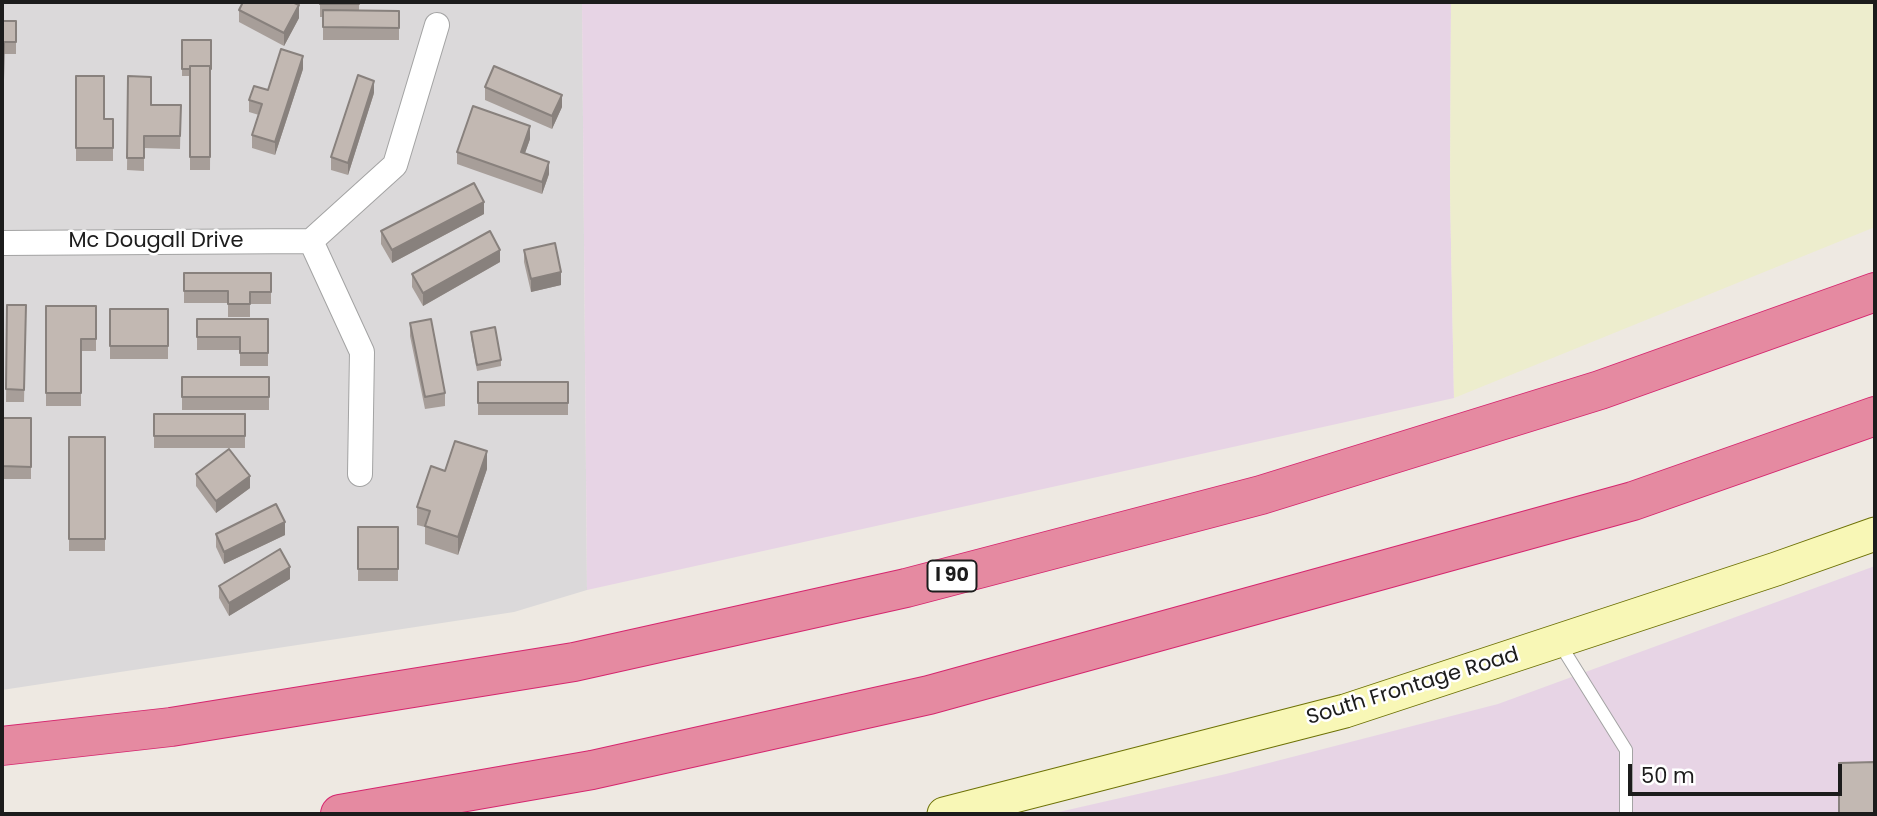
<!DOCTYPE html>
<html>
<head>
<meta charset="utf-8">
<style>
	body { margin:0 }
	#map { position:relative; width:1877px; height:816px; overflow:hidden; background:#eee9e2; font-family:Poppins,sans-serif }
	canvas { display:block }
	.frame { position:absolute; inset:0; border:4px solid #1c1c1c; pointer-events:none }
	.scale { position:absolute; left:1628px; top:764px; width:214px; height:32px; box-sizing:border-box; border:4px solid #1c1c1c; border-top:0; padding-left:9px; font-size:21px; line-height:24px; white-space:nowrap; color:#1c1c1c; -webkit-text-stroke:5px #fff; paint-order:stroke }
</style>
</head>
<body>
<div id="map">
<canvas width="1877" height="816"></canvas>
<div class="frame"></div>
<div class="scale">50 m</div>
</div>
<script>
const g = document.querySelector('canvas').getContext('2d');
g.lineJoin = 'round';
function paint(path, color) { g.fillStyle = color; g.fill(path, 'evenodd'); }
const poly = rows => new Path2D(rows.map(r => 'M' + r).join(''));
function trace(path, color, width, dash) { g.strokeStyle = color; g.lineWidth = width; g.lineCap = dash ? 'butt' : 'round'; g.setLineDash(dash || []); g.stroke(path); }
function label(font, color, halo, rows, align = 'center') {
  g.font = font + ' Poppins,sans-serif'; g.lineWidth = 5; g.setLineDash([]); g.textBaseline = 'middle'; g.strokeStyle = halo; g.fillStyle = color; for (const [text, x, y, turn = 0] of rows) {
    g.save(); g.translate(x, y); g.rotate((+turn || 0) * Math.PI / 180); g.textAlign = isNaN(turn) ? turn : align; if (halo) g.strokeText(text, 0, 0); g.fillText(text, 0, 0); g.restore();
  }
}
paint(poly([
	[2,2,582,2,587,590,514,612,2,690]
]), '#dbd9da');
paint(poly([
	[582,2,1451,2,1450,191,1454,398,587,590],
	[1875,566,1875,814,1050,814,1226,774,1498,704]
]), '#e7d4e5');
paint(poly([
	[1451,2,1875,2,1875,227,1454,398,1450,191]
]), '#ededcd');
const lane = poly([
	[1558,641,1626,750,1626,814]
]);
const street = poly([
	[311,241,395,165,437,25],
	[2,243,311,241,362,352,360,474]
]);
const secondary = poly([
	[944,814,1345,711,1776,569,1875,534]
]);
const highway = poly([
	[2,746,171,727,574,662,906,588,1261,495,1600,390,1875,292],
	[340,814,592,770,929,695,1633,501,1875,416]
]);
trace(lane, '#a3a3a3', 14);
trace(street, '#a3a3a3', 26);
trace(secondary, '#6d7106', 35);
trace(highway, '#d5266e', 40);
trace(lane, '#fff', 12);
trace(street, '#fff', 24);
trace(secondary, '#f8f7b6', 33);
trace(highway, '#e58aa1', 38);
paint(poly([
	[320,2,359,2,359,10,399,11,399,40,323,40,323,17,320,17],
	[239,10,299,18,284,46,239,22],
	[2,21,16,21,16,54,4,54,3,93,2,93],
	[182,40,211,40,210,170,190,170,190,76,182,76],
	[303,69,275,155,252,148,252,135,259,115,249,112,249,100],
	[76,76,104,119,113,119,113,161,76,161],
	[128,76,151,105,181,105,180,149,144,148,144,171,127,170],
	[485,87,562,107,552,129,485,100],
	[374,93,348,175,331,170,331,157],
	[530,139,525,153,549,174,542,194,457,164,457,152],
	[484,214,392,263,381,244,381,231],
	[524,250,561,285,531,292,524,262],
	[500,262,423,306,412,287,412,274],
	[184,273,271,273,271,304,250,304,250,317,228,317,228,303,184,303],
	[7,305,26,305,24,402,6,402],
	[46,306,96,306,96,351,81,351,81,406,46,406],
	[110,309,168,309,168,359,110,359],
	[197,319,268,319,268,366,240,366,240,350,197,350],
	[410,323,445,393,445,406,425,409,410,336],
	[471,332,501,360,501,366,477,371,471,338],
	[182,377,269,377,269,410,182,410],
	[478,382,568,382,568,415,478,415],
	[154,414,245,414,245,448,154,448],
	[2,418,31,418,31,479,2,479],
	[69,437,105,437,105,551,69,551],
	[487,469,458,555,425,544,425,527,417,525,417,507,445,471],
	[196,474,250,488,216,513,196,486],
	[358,527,398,527,398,581,358,581],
	[216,534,285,535,224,564,216,547],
	[290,579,229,616,219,598,219,586]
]), '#a79e99');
paint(poly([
	[299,5,299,18,284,46,284,33],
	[303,56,303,69,275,155,275,142],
	[374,81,374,93,348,175,348,163],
	[562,95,562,107,552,129,552,116],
	[530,126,530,139,521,164,521,152],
	[549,162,549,174,542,194,542,182],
	[484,202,484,214,392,263,392,250],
	[500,250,500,262,423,306,423,293],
	[561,272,561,285,531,292,531,279],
	[487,451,487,469,458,555,458,537],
	[250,476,250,488,216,513,216,501],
	[285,522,285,535,224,564,224,552],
	[290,567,290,579,229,616,229,603]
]), '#88817d');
const building = poly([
	[243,2,292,2,299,5,284,33,239,10,243,2],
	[320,2,359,2,359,4,320,4,320,2],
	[323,10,399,11,399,28,323,27,323,10],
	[2,21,16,21,16,42,4,42,3,80,2,80,2,21],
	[182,40,211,40,211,69,210,69,210,66,190,66,190,69,182,69,182,40],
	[281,49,303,56,275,142,252,135,262,104,249,100,254,86,268,90,281,49],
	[190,66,210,66,210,157,190,157,190,66],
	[494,66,562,95,552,116,485,87,494,66],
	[358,75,374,81,348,163,331,157,358,75],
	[76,76,104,76,104,119,113,119,113,148,76,148,76,76],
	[128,76,151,77,151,105,181,105,180,136,144,136,144,158,127,158,128,76],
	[473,106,530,126,521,152,549,162,542,182,457,152,473,106],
	[474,183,484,202,392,250,381,231,474,183],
	[490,231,500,250,423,293,412,274,490,231],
	[555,243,561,272,531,279,524,250,555,243],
	[184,273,271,273,271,292,250,292,250,304,228,304,228,291,184,291,184,273],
	[7,305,26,305,24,390,6,389,7,305],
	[46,306,96,306,96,339,81,339,81,393,46,393,46,306],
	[110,309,168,309,168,346,110,346,110,309],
	[197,319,268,319,268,353,240,353,240,337,197,337,197,319],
	[431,319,445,393,425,397,410,323,431,319],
	[495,327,501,360,477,365,471,332,495,327],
	[182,377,269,377,269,397,182,397,182,377],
	[478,382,568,382,568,403,478,403,478,382],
	[154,414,245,414,245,436,154,436,154,414],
	[2,418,31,418,31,467,2,466,2,418],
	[69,437,105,437,105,539,69,539,69,437],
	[455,441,487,451,458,537,425,526,430,511,417,507,431,466,445,471,455,441],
	[229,449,250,476,216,501,196,474,229,449],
	[276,504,285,522,224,552,216,534,276,504],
	[358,527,398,527,398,569,358,569,358,527],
	[280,549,290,567,229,603,219,586,280,549],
	[1875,762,1875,814,1839,814,1839,763,1875,762]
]);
paint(building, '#c2b8b2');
trace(building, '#88817d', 2);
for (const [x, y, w] of [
	[952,576,49]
]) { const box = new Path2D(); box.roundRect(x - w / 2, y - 15.5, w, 31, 5); g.fillStyle = '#fff'; g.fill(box); trace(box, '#1c1c1c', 2); }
label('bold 19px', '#1c1c1c', null, [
	["I 90",952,576]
]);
label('21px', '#1c1c1c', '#fff', [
	["Mc Dougall Drive",156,242],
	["South Frontage Road",1413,687,-17]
]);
</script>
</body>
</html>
